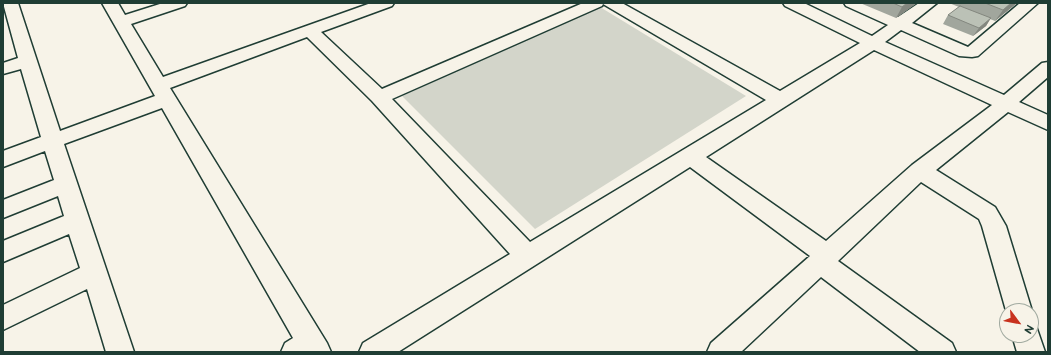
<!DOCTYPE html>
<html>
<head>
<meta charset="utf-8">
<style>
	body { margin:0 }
	#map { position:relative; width:1051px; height:355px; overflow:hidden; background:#f7f3e8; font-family:"Balsamiq Sans",sans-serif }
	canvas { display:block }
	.frame { position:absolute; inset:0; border:4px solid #1f3d34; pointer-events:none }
	.north { position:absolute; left:999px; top:303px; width:40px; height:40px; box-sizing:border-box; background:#f7f3e8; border:1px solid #a1aaa0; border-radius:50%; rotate:122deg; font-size:11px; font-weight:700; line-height:16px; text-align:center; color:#1f3d34 }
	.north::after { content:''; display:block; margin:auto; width:14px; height:18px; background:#c8321e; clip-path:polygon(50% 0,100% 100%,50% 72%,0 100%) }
</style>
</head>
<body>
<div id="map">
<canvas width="1051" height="355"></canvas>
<div class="frame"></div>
<div class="north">N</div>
</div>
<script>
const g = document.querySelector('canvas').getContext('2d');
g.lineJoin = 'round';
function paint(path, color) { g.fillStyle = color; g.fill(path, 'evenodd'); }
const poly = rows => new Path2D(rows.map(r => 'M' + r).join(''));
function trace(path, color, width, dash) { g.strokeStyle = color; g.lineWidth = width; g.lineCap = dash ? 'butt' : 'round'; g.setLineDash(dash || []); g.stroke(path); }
paint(poly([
	[600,7,746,96,535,229,402,96]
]), '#d3d5ca');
const minor = poly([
	[3,3,18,3,60,131,155,96,102,3,118,3,125,15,163,3,187,3,185,6,131,24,163,77,371,3,394,3,392,6,321,32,382,89,583,3,622,3,780,91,860,43,785,6,783,3,804,3,872,36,888,25,846,6,844,3,865,3,898,17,919,3,937,3,912,23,968,47,1020,3,1038,3,978,56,972,57,959,56,901,30,885,42,1004,95,1042,63,1048,62,1048,77,1019,102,1048,115,1048,130,1008,112,936,170,995,207,1006,226,1032,311,1031,314,1031,311,1007,311,1007,314,982,226,979,219,921,182,838,261,952,343,956,352,920,352,821,277,741,352,707,352,711,343,810,256,690,167,398,352,359,352,363,343,510,254,372,101,307,37,170,88,327,343,331,352,281,352,285,343,293,338,162,108,64,144,134,352,106,352,87,289,3,330,3,305,80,268,69,234,3,262,3,241,64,216,58,196,3,218,3,200,54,180,45,151,3,167,3,151,41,137,21,69,3,74,3,63,18,58,3,3],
	[603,4,766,100,530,242,392,99,602,6,603,4],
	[874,50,992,105,912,165,826,241,706,157,874,50],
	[1031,324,1036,326,1045,352,1017,352,1012,335,1031,335,1031,324]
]);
trace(minor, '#1f3d34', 3);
paint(minor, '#f7f3e8');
paint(poly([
	[860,3,917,3,896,18],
	[949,3,1017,3,995,21,990,19,986,26,973,36,943,24,948,15,959,7]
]), '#a1a69d');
paint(poly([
	[907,3,917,3,896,18,902,7],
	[1011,3,1017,3,995,21,1003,10],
	[991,18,986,26,973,36,979,28]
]), '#83877f');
const building = poly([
	[893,3,907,3,902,7,893,3],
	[985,3,1011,3,1003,10,985,3],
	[960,6,991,18,979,28,948,15,960,6]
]);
paint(building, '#bbc1b6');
trace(building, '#83877f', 1);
</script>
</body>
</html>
